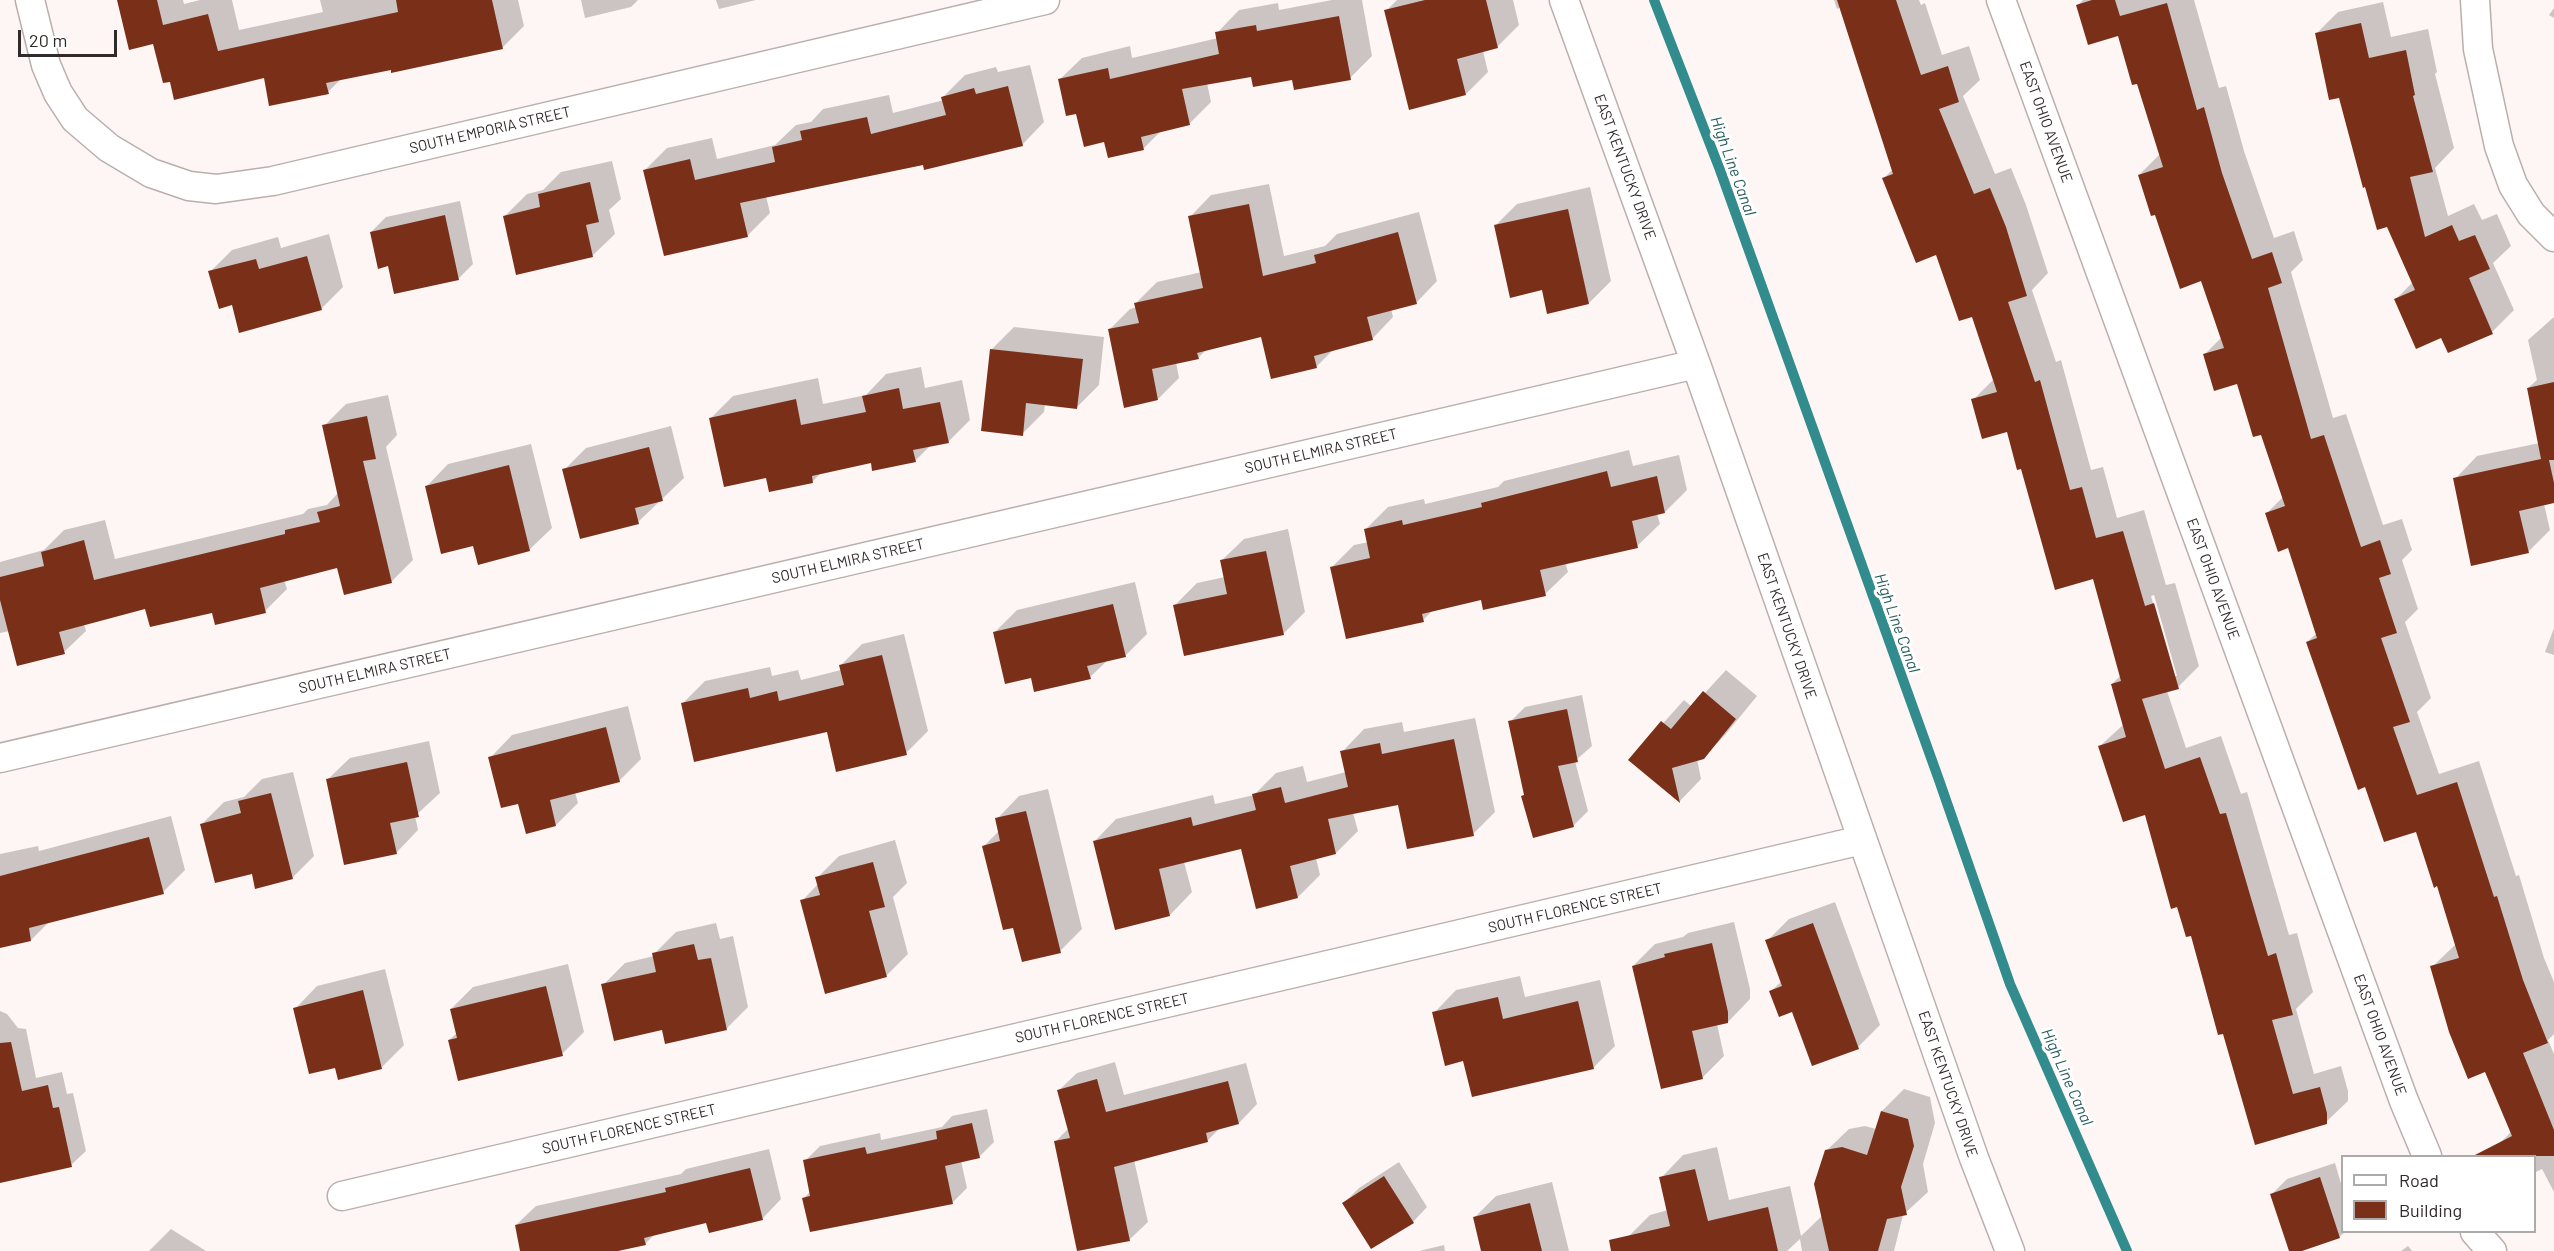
<!DOCTYPE html>
<html>
<head>
<meta charset="utf-8">
<style>
	body { margin:0 }
	#map { position:relative; width:2554px; height:1251px; overflow:hidden; background:#fef6f4; font-family:Barlow,sans-serif }
	canvas { display:block }
	.legend { position:absolute; left:2341px; top:1155px; width:195px; height:78px; box-sizing:border-box; background:#fff; border:2px solid #acaaaa; margin:0; padding:8px 10px; list-style:none; font-size:18px; color:#302b2a }
	.legend li { display:flex; align-items:center; gap:12px; height:30px }
	.legend b { width:30px; border:2px solid #acaaaa }
	.scale { position:absolute; left:18px; top:30px; width:99px; height:27px; box-sizing:border-box; border:3px solid #302b2a; border-top:0; padding-left:8px; font-size:18px; line-height:21px; white-space:nowrap; color:#302b2a; -webkit-text-stroke:4px #fff; paint-order:stroke }
</style>
</head>
<body>
<div id="map">
<canvas width="2554" height="1251"></canvas>
<ul class="legend">
<li><b style="height:8px;background:#fff"></b>Road</li>
<li><b style="height:16px;background:#7a3018"></b>Building</li>
</ul>
<div class="scale">20 m</div>
</div>
<script>
const g = document.querySelector('canvas').getContext('2d');
g.lineJoin = 'round';
function paint(path, color) { g.fillStyle = color; g.fill(path, 'evenodd'); }
const poly = rows => new Path2D(rows.map(r => 'M' + r).join(''));
function trace(path, color, width, dash) { g.strokeStyle = color; g.lineWidth = width; g.lineCap = dash ? 'butt' : 'round'; g.setLineDash(dash || []); g.stroke(path); }
function label(font, color, halo, rows, align = 'center') {
  g.font = font + ' Barlow,sans-serif'; g.lineWidth = 6; g.setLineDash([]); g.textBaseline = 'middle'; g.strokeStyle = halo; g.fillStyle = color; for (const [text, x, y, turn = 0] of rows) {
    g.save(); g.translate(x, y); g.rotate((+turn || 0) * Math.PI / 180); g.textAlign = isNaN(turn) ? turn : align; if (halo) g.strokeText(text, 0, 0); g.fillText(text, 0, 0); g.restore();
  }
}
paint(poly([
	[118,0,183,0,184,4,200,0,232,0,239,30,323,12,320,0,518,0,524,26,502,48,342,78,328,92,265,76,171,80,154,43],
	[581,0,638,0,631,7,585,18],
	[716,0,756,0,719,9],
	[1332,0,1362,0,1372,56,1350,78,1294,78,1253,75,1207,83,1211,102,1189,124,1162,130,1144,148,1105,141,1078,112,1059,80,1082,58,1130,46,1132,58,1218,38,1217,33,1239,10,1278,3,1279,10],
	[1397,0,1513,0,1519,25,1497,47,1483,51,1488,72,1466,94,1386,11],
	[1834,0,1919,0,1921,5,1925,3,1942,55,1969,46,1980,80,1963,96,1995,174,2011,168,2026,205,2048,273,2032,290,2056,362,2061,360,2091,470,2103,467,2117,518,2144,510,2166,585,2175,583,2199,666,2178,687,2167,691,2186,748,2221,736,2241,794,2247,792,2289,935,2297,933,2313,992,2296,1009,2314,1074,2341,1066,2348,1091,2348,1101,2326,1122,2256,1143,2224,1032,2192,934,2146,813,2100,746,2124,724,2112,684,2121,675,2094,577,2022,467,2008,430,1973,400,1994,379,1973,315,1937,253,1884,178,1893,169,1841,7,1837,9],
	[2154,595,2177,676,2173,676,2151,596],
	[2083,0,2194,0,2219,88,2226,86,2244,151,2274,238,2294,231,2303,260,2291,272,2333,418,2346,414,2383,525,2402,519,2412,550,2402,560,2418,609,2405,622,2431,698,2417,712,2439,774,2479,761,2516,876,2519,875,2544,958,2554,982,2554,1034,2548,1040,2554,1054,2554,1192,2542,1169,2534,1173,2534,1156,2504,1156,2498,1145,2511,1132,2485,1070,2432,967,2456,944,2438,885,2417,830,2366,785,2307,642,2317,633,2289,546,2267,513,2284,496,2262,433,2239,382,2205,354,2222,337,2202,279,2156,213,2139,175,2160,154,2138,82,2119,34,2078,5],
	[2383,2,2391,37,2428,29,2437,72,2435,74,2454,148,2435,168,2448,216,2474,204,2482,220,2497,214,2511,246,2493,263,2514,310,2492,332,2442,336,2396,299,2413,282,2316,34,2338,12],
	[2554,8,2554,18,2549,15],
	[1030,65,1044,122,1022,145,766,196,770,213,747,236,645,170,667,148,712,138,717,159,775,145,796,125,811,122,823,109,889,95,893,113,944,100,943,97,965,75,996,67,998,72],
	[612,161,621,199,609,210,615,234,592,256,505,216,527,194,543,190,561,172],
	[1269,184,1284,256,1325,246,1337,234,1419,212,1437,281,1416,303,1391,309,1393,317,1372,339,1334,349,1316,367,1262,336,1207,349,1198,358,1176,362,1179,378,1158,399,1109,330,1130,309,1137,307,1136,303,1157,282,1202,272,1190,217,1211,195],
	[1590,187,1611,281,1589,303,1543,288,1495,226,1517,204],
	[460,201,473,264,458,279,390,264,371,232,386,217],
	[329,234,343,287,321,309,233,304,210,272,232,250,278,237,281,248],
	[2554,317,2554,427,2528,388,2537,380,2528,340],
	[1014,327,1104,337,1099,385,1077,407,1045,404,1044,412,1022,434,992,349],
	[921,367,925,388,962,380,970,420,948,442,931,445,915,461,872,461,822,472,813,481,768,476,711,418,733,396,818,378,823,404,866,395,886,374],
	[388,395,397,435,386,447,413,560,392,581,345,593,338,566,284,580,287,589,265,611,146,608,84,624,86,631,64,652,10,631,0,633,0,562,44,550,64,530,105,520,115,559,303,514,308,509,327,505,338,493,324,426,346,404],
	[671,426,684,478,638,522,564,470,586,448],
	[2554,440,2554,502,2544,504,2550,530,2528,552,2455,479,2477,456],
	[531,444,552,528,529,550,474,544,426,487,448,464],
	[1629,450,1633,466,1679,455,1687,490,1665,512,1657,514,1660,524,1637,546,1565,562,1568,572,1545,594,1482,598,1434,609,1423,620,1332,567,1354,545,1369,542,1366,529,1388,507,1424,499,1425,504,1498,487,1504,481],
	[1288,529,1305,612,1283,634,1175,605,1197,583,1225,577,1221,561,1244,539],
	[1135,582,1147,634,1125,656,1108,660,1090,677,1032,676,995,632,1017,610],
	[2554,628,2554,655,2545,652],
	[904,634,928,731,906,753,828,730,682,704,705,681,770,667,772,676,798,670,801,680,841,670,840,666,862,644],
	[1726,670,1757,696,1725,735,1703,758,1697,759,1701,779,1680,801,1630,760,1684,700,1692,707],
	[1582,695,1592,746,1575,761,1588,811,1573,826,1523,796,1525,794,1510,722,1525,707],
	[628,706,641,759,619,781,575,792,578,803,556,825,490,758,512,735],
	[1475,718,1495,812,1473,834,1399,803,1353,813,1358,831,1336,853,1316,858,1320,875,1298,897,1242,848,1184,862,1192,892,1170,915,1116,928,1094,842,1116,819,1213,795,1215,804,1254,795,1276,773,1303,766,1307,782,1346,772,1342,752,1364,729,1402,722,1404,732],
	[429,741,440,793,415,816,418,830,396,853,327,780,350,758],
	[293,772,314,856,292,878,253,872,202,824,224,802,244,797,262,779],
	[1048,789,1082,929,1060,951,1015,926,983,847,999,831,997,819,1019,796],
	[171,816,185,870,163,892,49,922,31,940,0,947,0,854,38,846,39,851],
	[895,840,907,883,893,897,908,954,886,976,802,901,818,884,817,878,839,856],
	[1835,902,1880,1025,1858,1047,1793,1010,1771,991,1782,981,1767,941,1789,919],
	[1734,922,1750,989,1750,999,1728,1022,1717,1024,1724,1056,1702,1078,1633,966,1655,944,1683,937,1688,933],
	[716,923,720,939,733,936,748,1007,726,1029,663,1028,603,985,625,963,654,956,654,954,676,932],
	[568,964,584,1032,562,1054,449,1040,457,1033,451,1009,473,987],
	[385,969,404,1045,382,1067,295,1009,317,986],
	[1520,976,1525,997,1600,980,1615,1046,1593,1068,1465,1060,1434,1013,1456,990],
	[0,1011,7,1014,18,1028,26,1029,36,1078,62,1072,67,1094,73,1093,86,1151,71,1165,0,1181],
	[1115,1062,1124,1095,1246,1063,1257,1104,1239,1123,1221,1127,1207,1141,1134,1160,1148,1222,1129,1240,1079,1251,1055,1142,1069,1128,1058,1091,1077,1073],
	[1904,1089,1930,1097,1935,1123,1923,1164,1928,1192,1903,1215,1894,1251,1802,1251,1800,1239,1787,1251,1631,1251,1628,1237,1650,1215,1668,1210,1661,1178,1683,1155,1717,1147,1729,1200,1790,1186,1801,1236,1823,1215,1826,1151,1849,1129,1865,1126,1876,1129,1882,1111],
	[987,1109,994,1142,979,1157,961,1161,967,1188,952,1203,804,1198,811,1191,805,1161,820,1146,880,1133,881,1140,942,1127,952,1116],
	[769,1149,781,1199,762,1219,707,1222,655,1234,645,1244,618,1251,522,1251,516,1225,536,1206,681,1174,686,1169],
	[1399,1162,1427,1207,1413,1222,1344,1203,1359,1188],
	[2335,1163,2342,1187,2342,1232,2345,1232,2339,1237,2297,1251,2291,1251,2272,1194,2287,1179],
	[1552,1182,1569,1251,1483,1251,1474,1218,1496,1196],
	[171,1229,206,1251,149,1251],
	[1444,1245,1445,1251,1419,1251],
	[2408,1246,2412,1251,2401,1251]
]), '#0003');
trace(poly([
	[1654,0,1720,170,1939,780,2010,984,2127,1251]
]), '#328c8d', 10);
paint(poly([
	[117,0,157,0,163,25,208,14,218,51,398,12,396,0,492,0,503,49,391,73,391,70,326,83,329,94,269,106,264,78,174,100,170,82,163,83,153,44,129,50],
	[1425,0,1486,0,1498,48,1457,59,1466,95,1409,110,1384,10],
	[1837,0,1896,0,1921,75,1948,66,1959,102,1939,109,1974,194,1990,188,2006,227,2027,296,2008,302,2035,382,2040,380,2070,490,2082,487,2096,538,2123,531,2145,606,2154,603,2179,689,2142,699,2165,769,2200,757,2220,814,2226,813,2268,956,2276,953,2293,1015,2272,1020,2293,1094,2320,1087,2327,1113,2327,1124,2255,1145,2223,1034,2218,1035,2191,936,2186,937,2177,907,2171,909,2145,815,2123,822,2098,746,2126,737,2111,684,2121,681,2093,579,2055,590,2021,469,2017,470,2007,432,1982,439,1971,399,1997,392,1972,317,1959,321,1936,255,1916,263,1882,178,1893,174],
	[2092,0,2115,0,2120,16,2167,3,2197,110,2204,107,2222,173,2252,259,2272,252,2282,283,2268,288,2311,439,2324,435,2361,547,2380,540,2391,574,2379,578,2397,633,2381,638,2410,722,2393,727,2417,795,2457,782,2494,897,2497,896,2523,980,2548,1043,2523,1053,2554,1130,2554,1156,2473,1156,2512,1136,2485,1072,2468,1079,2449,1032,2430,966,2459,958,2437,886,2434,888,2416,832,2384,842,2365,787,2358,790,2306,642,2317,638,2288,548,2278,552,2265,513,2285,506,2261,435,2253,437,2237,384,2214,391,2203,354,2224,348,2201,281,2180,289,2155,215,2151,216,2138,175,2163,167,2137,84,2132,85,2118,36,2088,45,2076,5],
	[1339,16,1351,80,1294,90,1292,80,1253,87,1251,77,1182,89,1190,125,1141,137,1144,150,1108,158,1104,142,1084,147,1076,114,1066,116,1058,79,1108,68,1110,79,1219,54,1215,32,1256,25,1257,31],
	[2361,23,2369,58,2406,50,2415,95,2413,96,2433,172,2410,177,2425,237,2452,225,2459,241,2475,235,2490,269,2469,278,2493,334,2448,353,2441,338,2416,349,2394,299,2415,290,2387,227,2377,230,2365,187,2363,188,2339,98,2329,100,2315,33],
	[1008,86,1023,146,924,170,923,165,740,203,748,237,664,256,643,170,690,159,695,180,775,162,772,147,802,140,800,131,867,117,871,134,946,115,941,97,974,88,976,94],
	[590,182,599,222,586,225,593,257,516,275,503,216,540,207,538,194],
	[1249,204,1263,276,1316,263,1314,255,1398,232,1417,304,1367,317,1373,340,1314,356,1317,368,1271,379,1261,337,1197,353,1199,359,1152,369,1158,400,1124,408,1108,329,1139,323,1134,303,1203,288,1188,216],
	[1568,209,1589,304,1547,314,1542,290,1510,298,1494,225],
	[445,215,459,280,394,294,388,266,378,269,370,232],
	[307,256,322,310,239,333,232,305,219,309,208,271,256,259,259,269],
	[990,349,1083,359,1077,409,1026,403,1023,436,981,431],
	[2554,382,2554,460,2549,460,2554,483,2554,503,2519,511,2529,553,2471,566,2453,478,2541,459,2527,388],
	[899,388,903,409,940,402,949,443,913,450,916,462,872,471,871,463,812,476,813,483,769,492,766,478,724,487,709,418,796,399,801,425,866,412,862,396],
	[367,416,376,459,363,461,392,583,344,595,337,568,260,588,266,613,215,625,212,613,150,627,145,609,59,632,65,654,17,666,0,600,0,577,44,566,41,552,84,540,94,580,285,534,285,530,320,522,317,512,340,506,322,425],
	[649,447,663,501,635,508,639,524,580,539,562,469],
	[509,465,530,551,478,565,473,546,441,554,425,486],
	[1607,471,1611,487,1657,476,1665,513,1632,521,1638,548,1540,570,1546,596,1483,610,1481,600,1422,614,1424,622,1346,639,1330,567,1370,558,1364,529,1402,520,1403,525,1482,507,1481,503],
	[1266,551,1284,635,1184,656,1173,605,1227,594,1220,560],
	[1113,604,1126,657,1087,666,1091,679,1034,692,1031,678,1005,684,993,632],
	[882,655,907,755,836,772,827,732,694,762,681,703,748,688,750,698,777,691,779,701,844,685,839,665],
	[1703,691,1736,719,1704,759,1672,768,1680,803,1628,760,1661,721,1671,729],
	[1567,709,1578,762,1558,766,1574,827,1533,838,1521,796,1524,795,1508,721],
	[606,727,620,782,550,800,556,826,526,834,518,804,501,808,488,757],
	[1454,739,1474,836,1407,849,1398,805,1328,819,1336,854,1290,866,1298,898,1256,909,1241,849,1159,869,1170,916,1115,930,1093,841,1191,817,1193,826,1256,810,1252,794,1281,787,1285,803,1348,787,1340,751,1380,743,1382,754],
	[407,762,419,817,390,823,397,854,344,865,326,779],
	[271,793,293,879,255,889,252,874,215,883,200,824,241,813,238,801],
	[1026,811,1061,953,1022,962,1013,928,1003,930,982,846,1000,841,995,818],
	[149,837,164,894,29,928,31,941,0,948,0,876],
	[873,862,885,907,869,911,887,977,825,994,800,900,820,895,815,877],
	[1813,923,1859,1049,1812,1066,1792,1012,1779,1017,1769,991,1782,986,1765,940],
	[1712,943,1728,1012,1728,1023,1692,1031,1703,1079,1661,1089,1632,966,1665,957,1664,954],
	[694,944,698,960,711,958,727,1030,665,1044,662,1030,614,1041,601,984,656,972,652,953],
	[546,986,563,1056,458,1081,448,1040,457,1038,450,1009],
	[363,990,382,1069,338,1080,335,1068,309,1074,293,1008],
	[1498,997,1503,1019,1578,1001,1594,1069,1472,1097,1463,1061,1445,1066,1432,1012],
	[11,1042,22,1091,48,1085,53,1108,59,1107,72,1167,0,1183,0,1043],
	[1097,1079,1106,1112,1228,1081,1239,1124,1206,1133,1208,1142,1114,1167,1130,1241,1077,1251,1054,1141,1070,1138,1057,1090],
	[1881,1111,1908,1119,1914,1146,1901,1187,1907,1215,1887,1219,1878,1251,1829,1251,1814,1184,1825,1150,1842,1147,1867,1155],
	[972,1123,980,1158,945,1166,953,1204,810,1232,802,1198,810,1196,803,1160,865,1147,867,1154,937,1139,936,1131],
	[750,1168,763,1220,709,1233,706,1223,644,1238,646,1245,618,1251,520,1251,515,1225,666,1192,665,1188],
	[1695,1169,1708,1221,1768,1207,1778,1251,1611,1251,1609,1240,1670,1226,1659,1177],
	[1384,1176,1414,1223,1371,1249,1342,1203],
	[2320,1177,2340,1238,2302,1251,2289,1251,2270,1194],
	[1530,1203,1542,1251,1481,1251,1473,1217]
]), '#7a3018');
const minor = poly([
	[30,0,46,65,58,93,75,119,109,148,151,173,189,186,216,189,273,181,1045,0],
	[1564,0,1696,364,1974,1158,2010,1251],
	[2001,0,2404,1101,2427,1156],
	[2475,0,2478,49,2499,146,2513,185,2531,214,2554,237],
	[0,758,1696,364],
	[342,1196,1862,840],
	[2475,1232,2492,1251]
]);
trace(minor, '#baafab', 31);
trace(minor, '#fff', 28);
label('15px', '#302b2a', '#fff', [
	["EAST OHIO AVENUE",2046,122,70],
	["SOUTH EMPORIA STREET",490,130,-13],
	["EAST KENTUCKY DRIVE",1625,167,70],
	["SOUTH ELMIRA STREET",1321,451,-13],
	["SOUTH ELMIRA STREET",848,561,-13],
	["EAST OHIO AVENUE",2213,579,70],
	["EAST KENTUCKY DRIVE",1787,626,71],
	["SOUTH ELMIRA STREET",375,671,-13],
	["SOUTH FLORENCE STREET",1575,908,-13],
	["SOUTH FLORENCE STREET",1102,1018,-13],
	["EAST OHIO AVENUE",2380,1035,70],
	["EAST KENTUCKY DRIVE",1948,1084,71],
	["SOUTH FLORENCE STREET",629,1129,-13]
]);
label('italic 16px', '#2a5e5e', '#fff', [
	["High Line Canal",1733,166,70],
	["High Line Canal",1897,623,70],
	["High Line Canal",2067,1077,66]
]);
</script>
</body>
</html>
